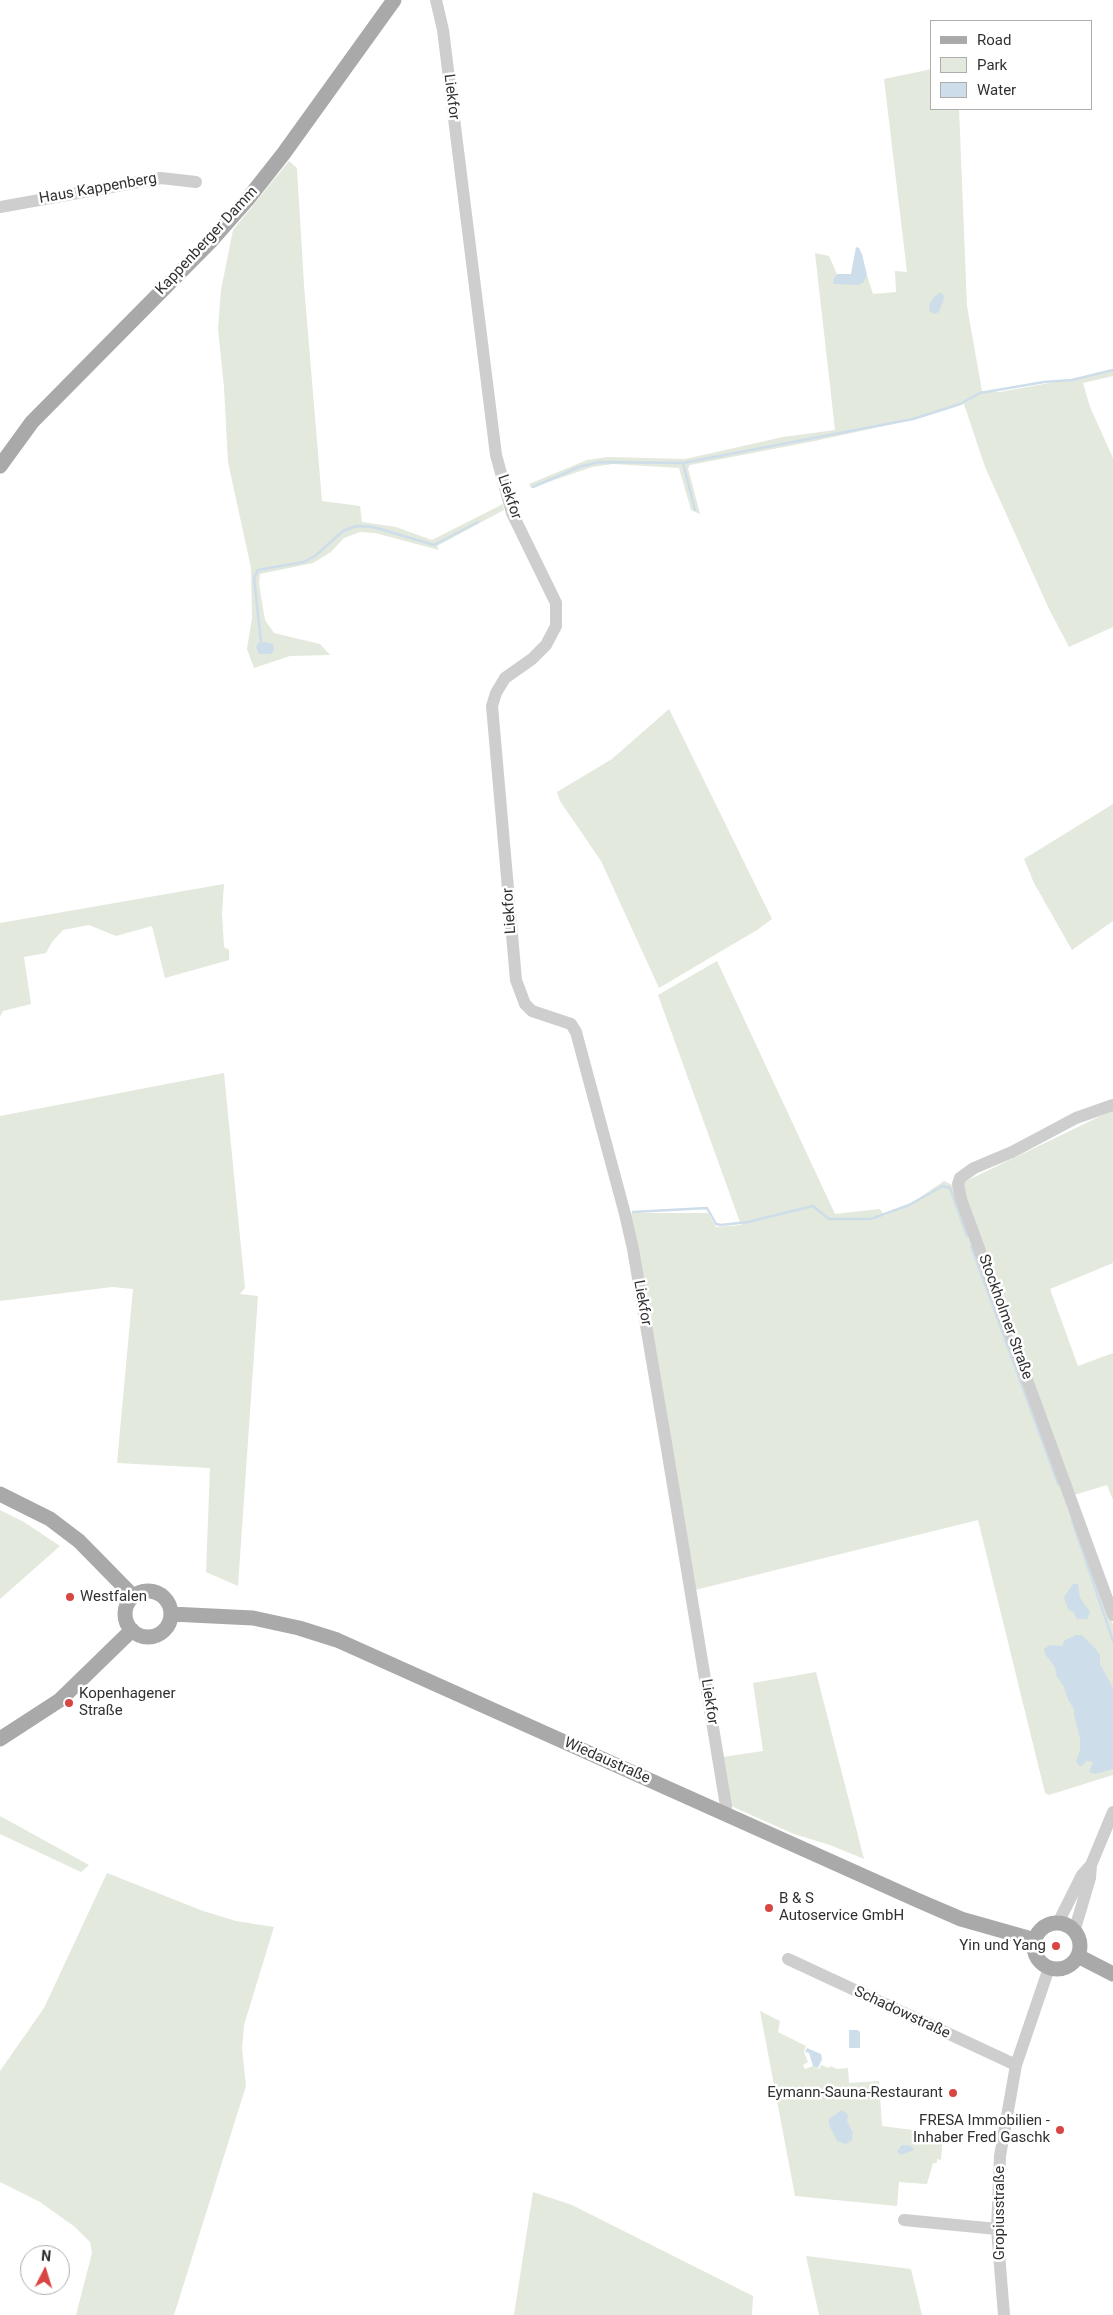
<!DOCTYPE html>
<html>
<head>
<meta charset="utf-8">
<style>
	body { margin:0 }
	#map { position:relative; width:1113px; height:2315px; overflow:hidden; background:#fff; font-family:Roboto,sans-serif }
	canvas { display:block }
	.legend { position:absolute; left:930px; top:20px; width:162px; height:90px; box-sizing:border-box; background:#fff; border:1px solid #adadad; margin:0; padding:6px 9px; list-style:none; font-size:15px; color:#313131 }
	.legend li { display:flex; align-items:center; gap:10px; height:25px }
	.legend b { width:25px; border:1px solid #adadad }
	.north { position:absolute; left:20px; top:2245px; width:50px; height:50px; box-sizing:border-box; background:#fff; border:1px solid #adadad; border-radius:50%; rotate:5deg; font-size:14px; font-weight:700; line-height:20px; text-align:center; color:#313131 }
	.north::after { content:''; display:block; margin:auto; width:18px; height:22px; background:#d74643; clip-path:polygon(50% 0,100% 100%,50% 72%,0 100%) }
</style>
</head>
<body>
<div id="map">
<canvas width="1113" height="2315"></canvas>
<ul class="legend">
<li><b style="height:6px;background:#a9a9a9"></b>Road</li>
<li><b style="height:14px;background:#e3e9dd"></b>Park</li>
<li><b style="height:14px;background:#ceddea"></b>Water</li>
</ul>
<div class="north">N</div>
</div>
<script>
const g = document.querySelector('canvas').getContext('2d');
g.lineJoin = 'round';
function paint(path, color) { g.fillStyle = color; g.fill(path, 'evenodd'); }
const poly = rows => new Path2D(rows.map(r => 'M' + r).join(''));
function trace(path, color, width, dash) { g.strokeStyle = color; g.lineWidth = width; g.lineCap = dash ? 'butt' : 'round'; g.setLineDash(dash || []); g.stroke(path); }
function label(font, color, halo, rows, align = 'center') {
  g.font = font + ' Roboto,sans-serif'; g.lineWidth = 5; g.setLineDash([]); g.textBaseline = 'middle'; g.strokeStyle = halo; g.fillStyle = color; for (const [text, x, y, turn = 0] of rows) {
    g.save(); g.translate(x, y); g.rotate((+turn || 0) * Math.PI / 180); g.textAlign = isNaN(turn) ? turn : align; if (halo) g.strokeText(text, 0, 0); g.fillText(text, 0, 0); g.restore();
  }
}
paint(poly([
	[932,69,932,109,959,109,967,306,982,391,1000,392,1082,377,1113,369,1113,376,1083,383,1090,407,1113,458,1113,627,1069,647,1049,609,985,467,964,404,920,418,815,441,690,465,688,468,700,514,691,510,679,468,613,464,592,467,531,488,529,484,587,460,608,457,685,459,783,437,835,430,815,253,829,256,837,274,833,279,864,282,867,275,873,294,896,292,895,271,907,272,884,79],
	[289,161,297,168,304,285,322,501,360,506,362,522,396,527,432,540,503,504,504,510,437,546,439,550,375,533,360,532,344,538,331,552,313,563,260,574,259,584,265,620,274,633,320,644,330,655,290,656,254,668,247,649,252,618,251,568,228,462,224,387,218,329,221,290,233,230],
	[669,709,772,919,757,930,659,988,601,861,560,801,557,792,612,759],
	[1113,804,1113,921,1072,950,1034,883,1024,859],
	[224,884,222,913,224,947,229,950,229,960,165,978,152,926,116,936,89,925,63,930,52,942,46,953,24,957,31,1004,3,1011,0,1017,0,923],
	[717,961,835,1214,880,1209,884,1216,909,1205,944,1181,952,1185,1113,1625,1113,1775,1049,1795,1045,1793,978,1520,695,1590,631,1213,708,1213,716,1227,741,1225,658,995],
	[224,1073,245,1288,240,1294,258,1296,238,1586,206,1572,210,1468,117,1463,133,1289,112,1287,0,1301,0,1116],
	[1113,1110,1113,1263,1050,1289,1078,1366,1113,1353,1113,1500,1107,1485,1074,1495,960,1184],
	[0,1510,24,1522,60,1546,0,1599],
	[816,1672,864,1859,830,1845,794,1834,731,1806,723,1757,763,1751,753,1683],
	[0,1816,89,1865,81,1872,0,1834],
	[107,1873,203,1911,236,1921,274,1927,244,2025,242,2048,246,2086,174,2315,76,2315,92,2253,90,2242,75,2227,40,2202,0,2182,0,2071,44,2008],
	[760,2011,780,2021,778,2032,806,2046,804,2052,808,2062,803,2065,805,2069,813,2066,819,2069,821,2065,829,2068,830,2066,837,2069,848,2068,849,2083,879,2081,882,2126,943,2134,941,2160,937,2159,937,2163,933,2163,927,2184,899,2182,897,2206,795,2196],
	[533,2192,572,2205,753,2296,752,2315,514,2315],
	[806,2256,911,2269,922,2315,819,2315]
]), '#e3e9dd');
paint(poly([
	[856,247,859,248,862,254,867,275,864,282,859,285,834,284,833,279,837,274,851,274],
	[939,293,942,293,944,298,939,312,934,314,930,312,929,306,933,298],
	[266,642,273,644,274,651,271,654,259,654,256,647,258,643],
	[1073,1584,1078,1584,1080,1598,1090,1612,1087,1619,1077,1619,1073,1612,1068,1609,1064,1597],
	[1076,1635,1082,1635,1095,1648,1100,1655,1100,1664,1113,1688,1113,1769,1095,1774,1089,1772,1093,1762,1086,1761,1082,1766,1078,1765,1076,1761,1080,1750,1080,1738,1074,1715,1074,1709,1068,1700,1064,1687,1056,1675,1055,1667,1045,1654,1044,1649,1050,1645,1062,1646,1065,1640],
	[849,2030,858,2030,860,2032,860,2048,849,2048],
	[807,2048,821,2054,822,2059,818,2068,813,2066,809,2053,805,2052],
	[842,2110,848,2115,847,2121,853,2133,852,2140,846,2144,837,2141,829,2125,829,2119],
	[902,2145,912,2146,914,2150,901,2155,897,2151]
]), '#ceddea');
trace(poly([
	[683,463,695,510],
	[533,487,579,467,599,462,683,463,913,419,960,404,980,393,1044,382,1072,380,1113,370],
	[261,642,254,578,258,570,304,562,315,556,343,531,356,526,373,527,434,545,478,522],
	[633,1212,707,1208,716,1224,721,1225,748,1222,813,1206,829,1219,871,1219,909,1205,943,1186,950,1188,967,1236],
	[971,1246,1058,1484],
	[1072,1520,1113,1641]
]), '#ceddea', 2.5);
trace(poly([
	[436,0,443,30,496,455,512,513,556,603,556,626,546,645,532,659,505,678,496,693,492,706,516,980,525,1004,532,1011,571,1024,576,1032,625,1214,633,1249,667,1449,726,1806,725,1814],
	[0,207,161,178,196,182],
	[1113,1105,1076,1118,1012,1152,974,1168,960,1178,958,1184,961,1199,1113,1615],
	[1058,1923,1082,1875,1091,1865,1113,1812],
	[1074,1932,1090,1878,1091,1865],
	[788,1959,1016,2065],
	[904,2220,997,2229],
	[1004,2315,997,2229,1000,2156,1016,2065,1049,1968]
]), '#cecece', 12);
trace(poly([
	[0,466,32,422,210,242,247,200,284,153,394,0],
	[0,1494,50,1519,79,1541,133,1596],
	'125 1614a23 23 0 1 1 46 0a23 23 0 1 1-46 0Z',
	[171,1614,253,1618,299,1628,337,1640,917,1900,961,1919,1035,1940],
	[0,1739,60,1700,132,1630],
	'1034 1946a23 23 0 1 1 46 0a23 23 0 1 1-46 0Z',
	[1078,1956,1113,1974]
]), '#a9a9a9', 15);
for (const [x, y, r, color] of [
	[70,1597,5,"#d74643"],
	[69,1703,5,"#d74643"],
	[769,1908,5,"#d74643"],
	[1056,1946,5,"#d74643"],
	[953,2093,5,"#d74643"],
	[1060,2130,5,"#d74643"]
]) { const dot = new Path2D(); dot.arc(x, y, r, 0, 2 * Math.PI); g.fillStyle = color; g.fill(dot); trace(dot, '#fff', 2); }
label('15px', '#313131', '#fff', [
	["Liekfor",451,97,83],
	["Haus Kappenberg",98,189,-10],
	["Kappenberger Damm",207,241,-47],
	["Liekfor",509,497,71],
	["Liekfor",510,911,-94],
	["Liekfor",642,1303,80],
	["Stockholmer Straße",1005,1317,70],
	["Liekfor",709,1702,81],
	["Wiedaustraße",607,1761,24],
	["Schadowstraße",902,2013,25],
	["Gropiusstraße",1000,2213,-90]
]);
label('15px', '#313131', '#fff', [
	["Westfalen",80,1597],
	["Kopenhagener",79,1694],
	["Straße",79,1711],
	["B & S",779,1899],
	["Autoservice GmbH",779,1916],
	["Yin und Yang",1046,1946,"right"],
	["Eymann-Sauna-Restaurant",943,2093,"right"],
	["FRESA Immobilien -",1050,2121,"right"],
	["Inhaber Fred Gaschk",1050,2138,"right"]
], 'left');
</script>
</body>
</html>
